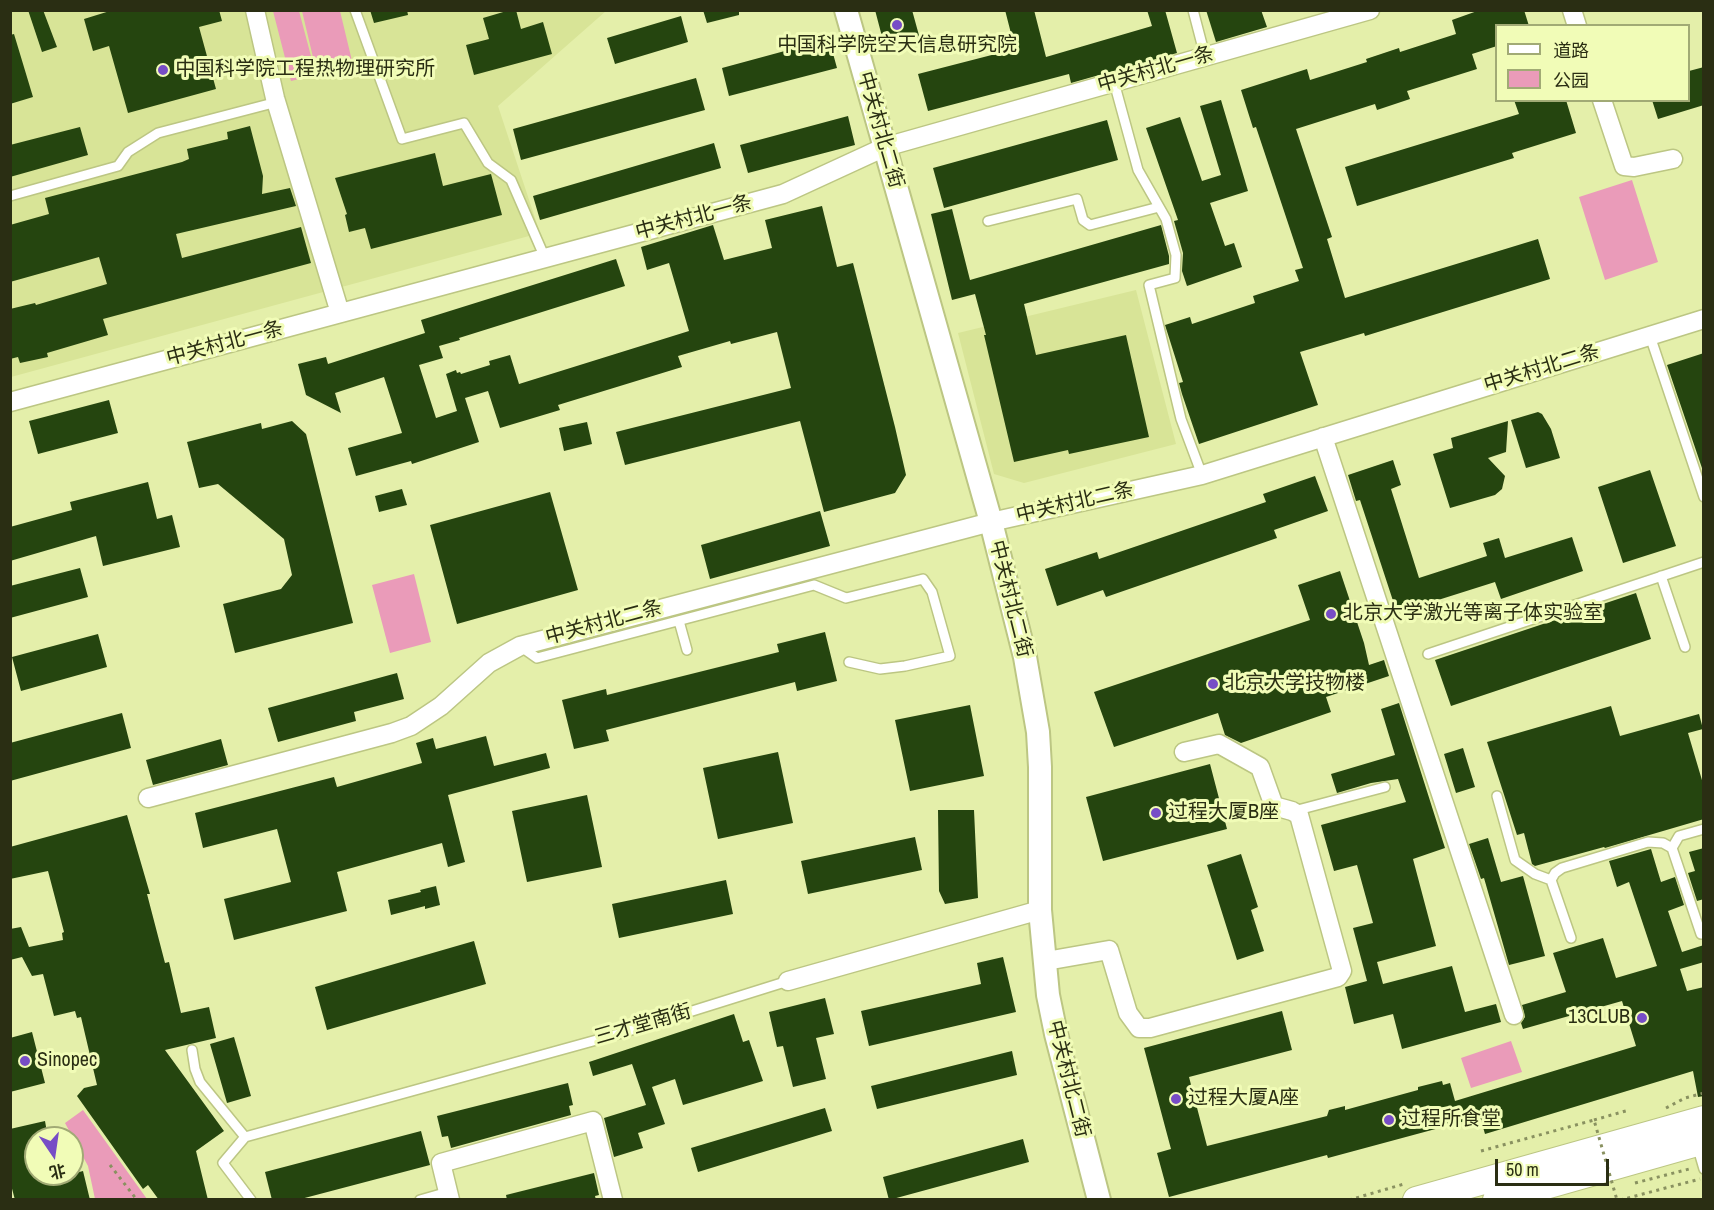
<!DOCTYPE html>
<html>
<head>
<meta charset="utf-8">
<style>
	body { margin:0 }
	#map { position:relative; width:1714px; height:1210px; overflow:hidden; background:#e4efaa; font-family:"Archivo Narrow","Noto Sans SC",sans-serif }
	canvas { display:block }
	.frame { position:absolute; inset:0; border:12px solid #2a2e13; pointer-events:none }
	.legend { position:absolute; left:1495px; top:24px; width:195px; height:78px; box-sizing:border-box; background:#f1fcb7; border:2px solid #a1aa75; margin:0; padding:8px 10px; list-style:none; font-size:18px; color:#2a2e13 }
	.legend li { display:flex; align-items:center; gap:12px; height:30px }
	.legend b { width:30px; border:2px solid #a1aa75 }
	.north { position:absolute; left:24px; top:1126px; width:60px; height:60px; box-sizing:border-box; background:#f1fcb7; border:2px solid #a1aa75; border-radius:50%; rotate:167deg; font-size:16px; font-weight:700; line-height:24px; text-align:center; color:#2a2e13 }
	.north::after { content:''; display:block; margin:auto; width:21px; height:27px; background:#774dc6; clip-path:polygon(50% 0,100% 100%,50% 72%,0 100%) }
	.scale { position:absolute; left:1495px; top:1159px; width:114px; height:27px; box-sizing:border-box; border:3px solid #2a2e13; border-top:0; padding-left:8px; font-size:18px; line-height:21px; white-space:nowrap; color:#2a2e13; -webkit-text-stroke:4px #f1fcb7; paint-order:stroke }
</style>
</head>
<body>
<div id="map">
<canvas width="1714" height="1210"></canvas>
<div class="frame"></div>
<ul class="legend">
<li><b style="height:8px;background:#fff"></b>道路</li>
<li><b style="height:16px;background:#ea9bb9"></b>公园</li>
</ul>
<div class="north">北</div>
<div class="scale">50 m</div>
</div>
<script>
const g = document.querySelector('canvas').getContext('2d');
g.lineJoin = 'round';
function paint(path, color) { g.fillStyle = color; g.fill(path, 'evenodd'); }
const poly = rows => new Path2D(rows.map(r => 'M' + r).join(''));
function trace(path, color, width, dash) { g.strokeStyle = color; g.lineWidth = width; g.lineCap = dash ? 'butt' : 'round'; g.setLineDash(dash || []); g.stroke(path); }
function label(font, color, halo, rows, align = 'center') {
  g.font = font + ' "Archivo Narrow","Noto Sans SC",sans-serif'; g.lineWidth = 6; g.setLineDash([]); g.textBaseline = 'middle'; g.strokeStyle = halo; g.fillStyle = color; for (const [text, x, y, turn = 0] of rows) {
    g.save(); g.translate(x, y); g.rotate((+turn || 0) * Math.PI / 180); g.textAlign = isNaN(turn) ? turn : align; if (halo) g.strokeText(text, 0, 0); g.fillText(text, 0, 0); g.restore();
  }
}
paint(poly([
	[11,11,606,11,498,106,540,233,11,377],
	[1136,290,1176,444,1024,483,994,474,958,333]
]), '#d8e497');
paint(poly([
	[273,11,299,11,316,75,291,81],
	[302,11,340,11,353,65,317,74],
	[1632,180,1658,262,1605,280,1579,197],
	[414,574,431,642,390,653,372,585],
	[1511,1041,1522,1072,1471,1088,1461,1058],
	[83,1110,147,1199,95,1199,88,1166,65,1123]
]), '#ea9bb9');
paint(poly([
	[28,10,43,10,57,47,42,52],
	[113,10,219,10,222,21,199,27,216,89,128,113,109,46,93,51,84,19],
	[370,10,407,10,408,15,374,23],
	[510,10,516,10,521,29,543,22,552,54,474,75,466,45,489,39,483,18],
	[703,10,739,10,739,15,707,23],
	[875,10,912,10,920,39,885,48],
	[1005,10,1034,10,1046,57,1152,26,1147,10,1165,10,1177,53,1071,83,1069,74,928,111,918,74,1015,49],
	[1206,10,1261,10,1267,27,1216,42],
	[1480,10,1524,10,1529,26,1497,26,1497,46,1472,54,1477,69,1407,91,1410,99,1377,110,1375,104,1296,129,1332,237,1327,239,1345,298,1538,239,1550,279,1365,336,1364,333,1300,352,1318,405,1199,444,1182,394,1179,383,1183,382,1165,325,1190,317,1192,324,1255,303,1253,296,1299,281,1295,270,1303,268,1256,127,1253,128,1241,90,1307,69,1310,80,1367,62,1366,59,1399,48,1400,52,1456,34,1452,20],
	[681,16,688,42,615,64,607,38],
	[14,34,33,97,10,104,10,35],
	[829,39,837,68,729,96,722,68],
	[1704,67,1704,105,1658,119,1652,100,1689,100,1689,71],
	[696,78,705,110,521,160,513,129],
	[1221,100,1248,191,1210,203,1225,246,1234,243,1242,267,1187,286,1182,271,1183,253,1174,221,1178,220,1146,128,1180,117,1202,181,1221,175,1200,106],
	[1514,100,1566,100,1576,133,1512,153,1514,158,1357,206,1345,167,1519,114],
	[848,116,855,145,748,173,740,145],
	[1107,120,1118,160,944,208,933,168],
	[250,126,263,176,262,194,290,188,296,206,176,234,182,258,301,227,311,263,103,319,108,335,47,353,48,357,20,363,18,357,10,359,10,309,35,303,36,305,107,284,99,257,10,282,10,225,49,214,45,198,182,162,189,159,187,149,228,139,227,132],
	[80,127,88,155,10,177,10,145],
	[714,143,721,168,540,220,533,196],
	[435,153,443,186,491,174,502,215,371,249,365,228,349,232,345,215,347,214,335,178],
	[822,206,837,267,853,263,895,427,906,475,895,493,824,512,800,421,625,465,616,432,791,388,777,332,731,344,730,341,678,356,682,367,558,405,560,410,500,428,488,391,465,398,479,442,412,464,411,461,356,476,348,448,402,433,384,377,335,393,341,413,306,395,298,364,326,357,328,364,425,333,421,320,616,259,625,286,459,338,460,340,439,346,443,358,419,365,436,418,457,411,446,374,456,370,457,373,460,372,461,374,490,365,489,361,510,355,519,384,689,331,669,263,647,270,641,247,713,225,724,260,772,248,765,220],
	[952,209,970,280,1161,225,1169,256,1169,264,1024,304,1036,355,1126,335,1149,437,1069,454,1068,450,1014,462,984,335,986,335,975,294,952,300,931,214],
	[1704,353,1704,474,1667,365],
	[109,400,118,433,38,454,29,421],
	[1538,412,1542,414,1551,429,1560,458,1526,468,1511,420],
	[292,421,306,434,353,623,235,653,223,604,281,589,292,575,284,539,218,484,199,488,187,442,261,423,262,429],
	[1508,421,1506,452,1488,458,1505,476,1502,489,1495,495,1450,508,1433,454,1453,448,1451,438],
	[587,422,592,444,564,451,559,428],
	[1393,460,1401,485,1391,489,1419,578,1487,556,1483,543,1499,538,1505,558,1572,537,1583,571,1501,599,1495,582,1397,613,1360,500,1356,501,1348,475],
	[1650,470,1676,546,1623,563,1598,487],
	[1315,476,1328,511,1274,530,1277,538,1106,597,1103,590,1057,606,1045,569,1097,552,1099,559,1266,502,1263,494],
	[148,482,157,519,172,515,180,547,103,566,96,536,10,561,10,527,72,510,70,502],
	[402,489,407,505,379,512,375,496],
	[550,492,578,590,457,624,430,525],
	[820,511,830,546,710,579,701,545],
	[80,568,88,597,10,618,10,586],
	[1340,571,1364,643,1369,665,1384,660,1389,676,1326,697,1331,712,1241,743,1225,735,1218,713,1114,747,1094,692,1310,620,1298,585],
	[1636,593,1651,639,1451,706,1435,660],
	[825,632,837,681,797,691,795,682,606,730,609,741,574,749,562,700,606,689,607,695,779,652,777,644],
	[98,634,107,667,21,691,12,657],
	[397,673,404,699,354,712,356,721,278,742,268,708],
	[1399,703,1445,848,1413,859,1436,946,1377,962,1383,984,1452,966,1465,1012,1496,1004,1501,1022,1402,1049,1393,1014,1354,1024,1345,987,1367,981,1353,928,1373,923,1357,865,1334,871,1321,825,1406,802,1398,779,1371,783,1337,793,1331,774,1395,755,1381,709],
	[970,705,984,776,910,791,895,720],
	[1611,706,1620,736,1699,714,1703,729,1688,733,1704,787,1704,819,1605,848,1604,847,1535,866,1532,864,1524,833,1517,835,1487,742],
	[122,713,131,748,10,781,10,743],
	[486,736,494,766,546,753,550,768,448,795,465,862,448,867,442,843,337,872,347,911,234,940,224,899,291,882,277,829,203,848,195,813,334,777,337,787,422,763,416,743,433,738,436,749],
	[221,739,228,765,153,785,146,760],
	[1463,748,1475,787,1456,793,1444,754],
	[778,752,793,823,718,839,703,768],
	[1210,764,1227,829,1103,861,1086,797],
	[587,795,602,867,527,882,512,811],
	[938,810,974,810,978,898,945,904,939,891],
	[127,815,150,894,147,894,165,963,169,962,181,1013,209,1007,216,1038,165,1050,224,1131,196,1151,208,1200,159,1200,148,1185,143,1189,77,1096,84,1088,97,1085,81,1017,77,1018,75,1011,54,1016,43,974,32,976,22,957,10,960,10,929,21,927,29,947,63,940,62,933,64,932,48,871,10,879,10,847],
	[915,837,922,870,808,894,801,861],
	[1488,838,1501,882,1523,876,1545,956,1509,965,1484,878,1481,879,1469,844],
	[1704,848,1704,899,1697,901,1688,873,1695,871,1689,852],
	[1651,849,1661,882,1675,877,1684,905,1668,911,1682,952,1704,945,1704,962,1680,969,1687,991,1704,987,1704,1057,1702,1059,1704,1096,1698,1097,1693,1071,1485,1134,1480,1117,1328,1158,1327,1155,1169,1197,1157,1153,1171,1149,1144,1048,1282,1011,1292,1050,1189,1077,1207,1146,1327,1116,1329,1110,1345,1106,1345,1110,1418,1090,1418,1087,1442,1081,1443,1085,1450,1083,1455,1101,1636,1046,1622,1001,1523,1029,1521,1023,1525,1017,1522,1005,1566,992,1553,953,1603,938,1616,978,1657,966,1629,882,1617,887,1609,861],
	[1241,854,1258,907,1251,910,1264,951,1237,960,1207,865],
	[726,880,733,914,619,938,612,904],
	[436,886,440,905,425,909,425,906,391,915,388,900,421,892,420,890],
	[474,941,486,984,327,1030,315,987],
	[1003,957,1016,1012,869,1046,861,1011,981,984,977,963],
	[825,998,834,1034,816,1038,826,1079,793,1087,783,1046,777,1047,769,1012],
	[734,1014,743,1042,749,1040,763,1081,683,1105,675,1079,652,1087,665,1124,638,1133,643,1148,614,1157,604,1118,646,1105,632,1064,593,1076,589,1062],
	[32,1032,45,1083,10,1092,10,1038],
	[234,1037,251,1096,227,1103,210,1044],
	[1012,1051,1017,1075,877,1109,871,1086],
	[568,1083,573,1105,569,1106,571,1115,451,1148,448,1136,442,1137,437,1116],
	[825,1108,832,1131,698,1172,691,1148],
	[45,1121,48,1138,36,1138,36,1174,72,1174,83,1171,90,1200,15,1200,10,1181,10,1129],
	[421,1131,430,1165,297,1200,272,1200,265,1172],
	[1023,1139,1029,1162,889,1200,883,1177],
	[594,1173,599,1195,595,1196,596,1200,507,1200,506,1195]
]), '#25450f');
const service = poly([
	[355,10,402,139,464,123,488,163,511,180,545,258],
	[1193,10,1205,56],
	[1114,82,1138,170,1166,219,1176,255,1175,278,1149,285,1181,419,1202,475],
	[10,196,118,166,128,152,158,133,277,102],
	[988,221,1077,199,1083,220,1090,225,1159,207],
	[1650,336,1704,497],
	[1661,576,1685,647],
	[679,621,687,650],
	[520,646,537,658,814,585,846,598,923,579,932,592,950,656,905,666,880,669,849,662],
	[1428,654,1704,562],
	[1497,796,1515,860,1535,874,1551,880],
	[1294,811,1385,787],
	[1701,934,1672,848,1679,836,1704,829],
	[1571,938,1551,880,1555,873,1562,868,1648,842,1663,843,1672,848],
	[192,1050,195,1069,200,1082,245,1137,223,1163,251,1200],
	[245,1137,622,1033,788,981],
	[1697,1145,1704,1169],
	[420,1200,448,1192]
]);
const minor = poly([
	[255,10,275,98,340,313],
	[1572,10,1577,26],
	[1602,100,1624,166,1634,167,1673,159],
	[10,402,783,194,885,147,1370,10],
	[1323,437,1514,1015],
	[148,798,392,733,411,726,441,706,489,663,520,646,991,522,1202,475,1704,319],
	[1046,961,1109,950,1128,1013,1139,1028,1150,1028,1338,977,1342,971,1299,815,1292,811,1274,806,1260,767,1219,744,1184,752],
	[788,981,1040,910],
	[450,1200,441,1163,593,1121,613,1200]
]);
const tertiary = poly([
	[846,10,991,522,1025,657,1038,732,1040,767,1040,910,1048,995,1056,1034,1099,1200]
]);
const secondary = poly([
	[1416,1200,1704,1119],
	[1496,1200,1704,1141]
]);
trace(service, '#bcc683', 12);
trace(minor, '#bcc683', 21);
trace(tertiary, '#bcc683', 26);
trace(secondary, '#bcc683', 28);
trace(poly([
	[1666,1108,1685,1098,1704,1093],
	[1594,1120,1629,1110],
	[110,1165,137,1200],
	[1635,1183,1693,1168],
	[1349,1200,1404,1184],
	[1620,1200,1700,1179]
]), '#899160', 3, [3, 4.5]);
trace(service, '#fff', 9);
trace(minor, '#fff', 18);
trace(tertiary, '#fff', 22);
trace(secondary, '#fff', 26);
trace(poly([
	[1481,1151,1594,1120,1617,1200]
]), '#899160', 3, [3, 4.5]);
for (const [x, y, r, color] of [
	[897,25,6,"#774dc6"],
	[163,70,6,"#774dc6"],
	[1331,614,6,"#774dc6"],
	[1213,684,6,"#774dc6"],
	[1156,813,6,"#774dc6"],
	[1642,1018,6,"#774dc6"],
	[25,1061,6,"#774dc6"],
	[1176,1099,6,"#774dc6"],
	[1389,1120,6,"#774dc6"]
]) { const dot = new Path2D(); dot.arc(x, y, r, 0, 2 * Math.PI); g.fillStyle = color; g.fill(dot); trace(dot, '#f1fcb7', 2); }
label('20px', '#2a2e13', '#f1fcb7', [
	["中国科学院空天信息研究院",897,46,"center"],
	["中国科学院工程热物理研究所",175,70],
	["北京大学激光等离子体实验室",1343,614],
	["北京大学技物楼",1225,684],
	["过程大厦B座",1168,813],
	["13CLUB",1630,1018,"right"],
	["Sinopec",37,1061],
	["过程大厦A座",1188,1099],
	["过程所食堂",1401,1120]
], 'left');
label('20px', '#2a2e13', '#f1fcb7', [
	["中关村北一条",1156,70,-16],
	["中关村北二街",880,130,74],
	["中关村北一条",694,218,-15],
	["中关村北一条",225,344,-15],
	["中关村北二条",1542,369,-17],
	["中关村北二条",1075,503,-13],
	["中关村北二街",1010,599,76],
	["中关村北二条",604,623,-15],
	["三才堂南街",643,1025,-16],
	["中关村北二街",1068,1079,76]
]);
</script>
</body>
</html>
